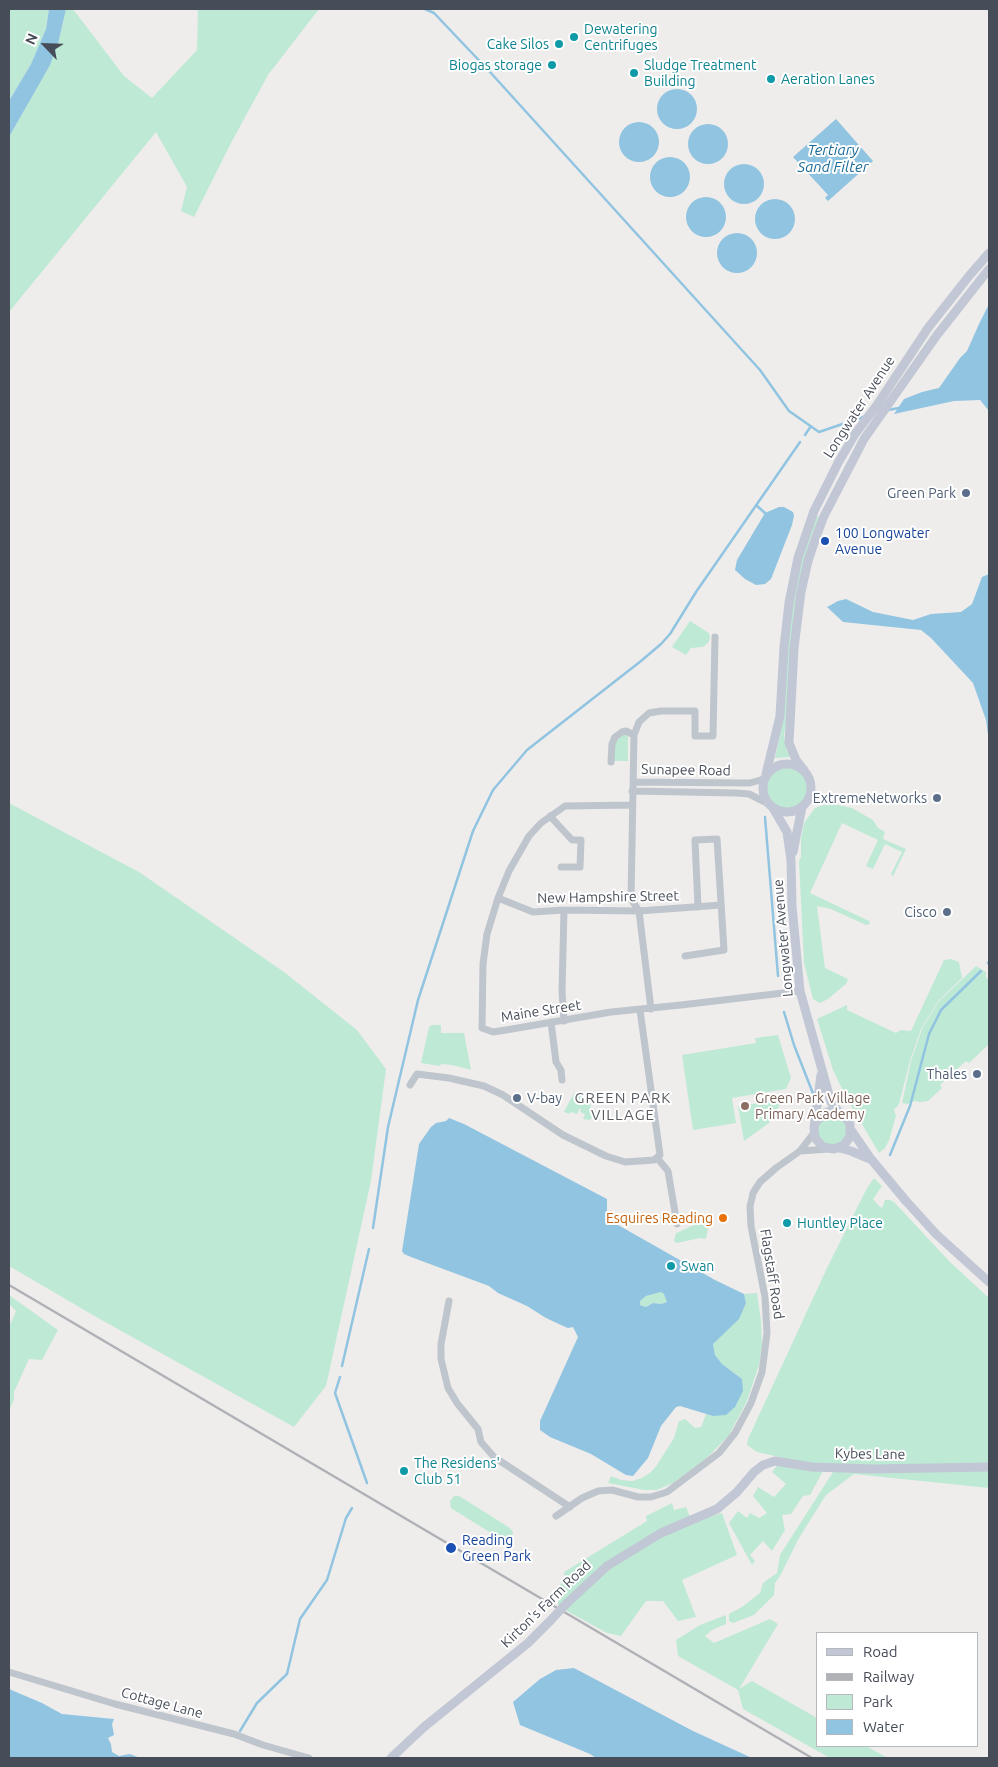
<!DOCTYPE html>
<html>
<head>
<meta charset="utf-8">
<style>
	body { margin:0 }
	#map { position:relative; width:998px; height:1767px; overflow:hidden; background:#efedec; font-family:Ubuntu,sans-serif }
	canvas { display:block }
	.frame { position:absolute; inset:0; border:10px solid #474d58; pointer-events:none }
	.legend { position:absolute; left:816px; top:1632px; width:162px; height:115px; box-sizing:border-box; background:#fff; border:1px solid #b5b8bc; margin:0; padding:6px 9px; list-style:none; font-size:15px; color:#474d58 }
	.legend li { display:flex; align-items:center; gap:10px; height:25px }
	.legend b { width:25px; border:1px solid #b5b8bc }
	.north { position:absolute; left:20px; top:20px; width:50px; height:50px; -webkit-text-stroke:4px #fff; paint-order:stroke; rotate:294deg; font-size:14px; font-weight:700; line-height:20px; text-align:center; color:#474d58 }
	.north::after { content:''; display:block; margin:auto; width:18px; height:22px; background:#474d58; clip-path:polygon(50% 0,100% 100%,50% 72%,0 100%) }
</style>
</head>
<body>
<div id="map">
<canvas width="998" height="1767"></canvas>
<div class="frame"></div>
<ul class="legend">
<li><b style="height:6px;background:#c1c7d4"></b>Road</li>
<li><b style="height:6px;background:#afb1b6"></b>Railway</li>
<li><b style="height:14px;background:#bee9d5"></b>Park</li>
<li><b style="height:14px;background:#90c4e1"></b>Water</li>
</ul>
<div class="north">N</div>
</div>
<script>
const g = document.querySelector('canvas').getContext('2d');
g.lineJoin = 'round';
function paint(path, color) { g.fillStyle = color; g.fill(path, 'evenodd'); }
const poly = rows => new Path2D(rows.map(r => 'M' + r).join(''));
function trace(path, color, width, dash) { g.strokeStyle = color; g.lineWidth = width; g.lineCap = dash ? 'butt' : 'round'; g.setLineDash(dash || []); g.stroke(path); }
function label(font, color, halo, rows, align = 'center') {
  g.font = font + ' Ubuntu,sans-serif'; g.lineWidth = 4; g.setLineDash([]); g.textBaseline = 'middle'; g.strokeStyle = halo; g.fillStyle = color; for (const [text, x, y, turn = 0] of rows) {
    g.save(); g.translate(x, y); g.rotate((+turn || 0) * Math.PI / 180); g.textAlign = isNaN(turn) ? turn : align; if (halo) g.strokeText(text, 0, 0); g.fillText(text, 0, 0); g.restore();
  }
}
paint(poly([
	[9,9,49,9,46,29,31,64,9,101],
	[66,9,73,9,124,76,152,98,197,50,198,9,319,9,268,75,231,143,194,217,181,211,187,187,156,132,9,312,9,137,50,64,58,44],
	[814,515,819,517,810,540,784,736,787,751,791,757,775,758,784,717,786,642,795,582],
	[690,621,709,633,710,638,708,643,703,647,691,648,686,655,672,647],
	[628,733,628,761,613,761,616,738],
	'767 788a20 20 0 1 1 40 0a20 20 0 1 1-40 0Z',
	[9,803,139,872,284,972,357,1030,386,1069,371,1181,326,1386,294,1427,98,1318,9,1266],
	[829,803,852,808,873,820,878,828,885,832,883,838,885,840,906,849,893,876,891,874,902,852,885,844,873,869,866,866,878,840,842,823,810,893,869,921,870,924,866,925,831,909,817,906,825,968,848,979,846,984,828,999,820,1003,813,999,804,963,799,861,801,857,801,839,804,823,815,808],
	[944,960,951,959,959,962,962,978,938,1001,921,1029,910,1061,899,1104,894,1110,896,1116,889,1140,885,1148,879,1153,846,1097,833,1070,817,1019,847,1005,847,1010,896,1033,901,1030,911,1031],
	[976,966,986,972,986,977,989,980,989,1044,969,1063,966,1061,940,1085,942,1088,928,1101,921,1102,914,1101,907,1104,902,1103,911,1061,922,1029,938,1002],
	[432,1025,441,1025,441,1033,464,1033,471,1070,452,1065,441,1064,440,1066,421,1063,429,1027],
	[778,1035,791,1078,786,1089,732,1098,736,1123,693,1130,682,1055,756,1043,755,1038],
	[589,1091,591,1110,599,1113,597,1120,591,1118,590,1120,583,1119,585,1114,580,1112,581,1109,580,1108,577,1114,571,1112,570,1114,564,1112,574,1093],
	[780,1100,782,1101,769,1123,744,1141,738,1106],
	'817 1130a15 15 0 1 1 30 0a15 15 0 1 1-30 0Z',
	[874,1178,882,1186,873,1199,879,1206,882,1208,885,1200,890,1200,894,1202,950,1262,989,1298,989,1488,854,1474,826,1495,799,1538,780,1576,775,1583,774,1595,754,1615,733,1623,729,1621,729,1614,742,1607,760,1593,763,1583,777,1573,780,1555,833,1472,823,1471,810,1495,803,1496,791,1514,782,1515,785,1530,772,1551,763,1541,750,1555,755,1561,752,1565,729,1523,738,1511,747,1518,750,1513,759,1518,767,1513,753,1496,758,1487,774,1497,786,1484,772,1472,779,1463,810,1464,757,1452,747,1445,748,1439,827,1268,867,1188],
	[709,1223,706,1239,700,1238,677,1243,674,1241,676,1233,679,1232,694,1225],
	[661,1292,664,1293,668,1302,661,1304,653,1303,646,1307,640,1305,639,1301,646,1296],
	[757,1293,761,1321,762,1344,759,1365,747,1401,729,1435,710,1455,698,1465,673,1483,657,1490,644,1490,608,1483,611,1476,621,1480,632,1481,642,1478,651,1472,657,1465,674,1438,679,1421,685,1419,695,1428,701,1427,706,1414,713,1416,742,1379,722,1364,715,1355,713,1344,746,1303,744,1294],
	[9,1295,58,1330,42,1360,29,1359,14,1392,14,1399,9,1411,9,1327,16,1311,9,1304],
	[454,1496,459,1496,510,1528,513,1532,512,1538,508,1541,502,1540,451,1508,450,1501],
	[672,1503,674,1510,686,1507,692,1522,722,1513,737,1555,682,1580,696,1617,678,1621,663,1601,646,1601,621,1636,607,1633,558,1606,558,1587,565,1579,564,1572,647,1521,646,1516],
	[726,1615,726,1624,712,1630,705,1636,714,1643,770,1619,778,1624,739,1689,752,1681,817,1718,817,1746,866,1746,888,1758,830,1758,743,1709,738,1690,678,1656,676,1640,700,1625]
]), '#bee9d5');
paint(poly([
	[49,9,66,9,58,44,50,65,9,137,9,101,31,64,46,29],
	'657 109a20 20 0 1 1 40 0a20 20 0 1 1-40 0Z',
	[836,119,873,161,828,201,825,198,828,195,793,157],
	'619 142a20 20 0 1 1 40 0a20 20 0 1 1-40 0Z',
	'688 144a20 20 0 1 1 40 0a20 20 0 1 1-40 0Z',
	'650 177a20 20 0 1 1 40 0a20 20 0 1 1-40 0Z',
	'724 184a20 20 0 1 1 40 0a20 20 0 1 1-40 0Z',
	'686 217a20 20 0 1 1 40 0a20 20 0 1 1-40 0Z',
	'755 219a20 20 0 1 1 40 0a20 20 0 1 1-40 0Z',
	'717 253a20 20 0 1 1 40 0a20 20 0 1 1-40 0Z',
	[989,304,989,411,980,400,954,401,894,414,904,399,922,392,939,388,960,358,967,351,979,324],
	[779,507,784,507,793,512,794,516,792,525,771,579,765,584,756,585,745,579,735,570,737,560,765,513],
	[989,574,989,742,986,720,973,683,931,638,921,630,843,622,827,607,838,601,846,599,873,612,913,620,931,614,961,612,972,604,982,577],
	[449,1118,464,1124,607,1199,607,1213,611,1221,715,1280,744,1294,746,1303,739,1319,713,1344,715,1355,722,1364,742,1379,743,1391,735,1407,726,1415,713,1416,680,1406,676,1407,661,1426,648,1458,633,1476,626,1475,591,1454,550,1437,540,1430,540,1421,578,1337,573,1327,568,1328,561,1325,546,1318,527,1306,498,1293,489,1286,411,1257,404,1254,402,1251,419,1144,431,1127,436,1123,446,1121],
	[661,1292,664,1294,667,1302,661,1304,653,1303,646,1307,640,1305,640,1301,646,1296],
	[574,1668,693,1731,752,1758,596,1758,590,1754,520,1725,513,1702,540,1679,556,1670],
	[9,1689,42,1703,62,1714,114,1719,112,1724,114,1735,108,1738,111,1744,112,1752,119,1756,130,1754,140,1758,9,1758]
]), '#90c4e1');
trace(poly([
	[425,9,434,13,490,72,760,370,789,411,819,432,866,416],
	[888,410,899,408],
	[805,435,811,426],
	[756,505,765,513],
	[765,817,778,976],
	[988,963,989,962],
	[784,1012,794,1045,814,1096],
	[890,1155,910,1106,929,1034,941,1010,981,971],
	[373,1228,388,1127,418,1000,473,831,493,790,527,750,641,661,661,644,670,634,696,592,800,442],
	[342,1366,369,1249],
	[340,1377,335,1393,367,1483],
	[240,1731,257,1703,287,1674,300,1619,327,1580,346,1518,352,1508]
]), '#90c4e1', 2.5);
trace(poly([
	[611,762,612,744,615,737,622,732,626,731,634,735],
	[633,782,750,783,764,779],
	[632,791,736,793,749,794,767,803],
	[632,805,565,806,541,823,529,836,509,871,498,898,487,934,483,964,482,1028,493,1032,506,1030,611,1012,681,1005,800,991],
	[550,816,572,840,581,840,580,867,561,867],
	[498,898,533,912,564,910,639,911,721,905],
	[564,910,562,991,564,1021],
	[685,956,724,950,717,839,695,840,698,907],
	[651,1009,639,911,631,899,634,735,639,722,649,713,661,711,695,711,695,736,713,736,715,637],
	[551,1022,556,1062,561,1070,562,1080],
	[410,1085,417,1074,449,1078,484,1086,503,1095,563,1135,606,1156,625,1162,654,1160,660,1155,640,1010],
	[800,1151,829,1149],
	[658,1159,668,1171,677,1224],
	[449,1301,441,1344,441,1359,448,1388,457,1403,478,1429,481,1442,494,1457,570,1507],
	[556,1516,582,1498,598,1491,612,1490,638,1497,651,1497,667,1492,719,1453,735,1433,751,1403,762,1372,767,1333,765,1297,751,1226,750,1206,752,1198,753,1193,760,1182,776,1168,800,1151,814,1133],
	[9,1672,115,1704,234,1734,263,1745,309,1758]
]), '#bfc5cd', 7);
trace(poly([
	'763 788a24 24 0 1 1 48 0a24 24 0 1 1-48 0Z',
	[804,770,796,760,789,743,794,648,801,592,808,561,816,537,824,516,864,439,937,335,989,269],
	[766,774,780,716,784,647,789,603,798,558,814,511,838,463,855,434,877,405,928,328,969,276,989,253],
	[773,808,787,832,791,860,792,906,800,991,831,1102,839,1112],
	[793,852,802,807],
	[815,1123,823,1114,830,1111,839,1112,844,1115,850,1124,850,1137,844,1145,834,1149,823,1147,815,1138,814,1128,821,1075],
	[851,1130,871,1159,906,1201,936,1234,989,1282],
	[839,1148,851,1151,870,1159],
	[565,1605,607,1566,661,1533,717,1509,737,1492,754,1472,763,1465,775,1461,812,1467,873,1469,989,1467],
	[391,1758,424,1727,528,1643,551,1620]
]), '#c1c7d4', 9);
trace(poly([
	[9,1285,812,1758]
]), '#afb1b6', 2.5);
trace(poly([
	[551,1620,565,1605]
]), '#c1c7d4', 9);
for (const [x, y, r, color] of [
	[574,37,5,"#0f9aa8"],
	[559,44,5,"#0f9aa8"],
	[552,65,5,"#0f9aa8"],
	[634,73,5,"#0f9aa8"],
	[771,79,5,"#0f9aa8"],
	[966,493,5,"#5c6f8a"],
	[825,541,5,"#1a4fb4"],
	[937,798,5,"#5c6f8a"],
	[947,912,5,"#5c6f8a"],
	[977,1074,5,"#5c6f8a"],
	[517,1098,5,"#5c6f8a"],
	[745,1106,5,"#8d6e63"],
	[723,1218,5,"#e8710a"],
	[787,1223,5,"#0f9aa8"],
	[671,1266,5,"#0f9aa8"],
	[404,1471,5,"#0f9aa8"],
	[451,1548,6,"#1a4fb4"]
]) { const dot = new Path2D(); dot.arc(x, y, r, 0, 2 * Math.PI); g.fillStyle = color; g.fill(dot); trace(dot, '#fff', 2); }
label('14px', '#0d838f', '#fff', [
	["Dewatering",584,29],
	["Centrifuges",584,45],
	["Cake Silos",549,44,"right"],
	["Biogas storage",542,65,"right"],
	["Sludge Treatment",644,65],
	["Building",644,81],
	["Aeration Lanes",781,79],
	["Huntley Place",797,1223],
	["Swan",681,1266],
	["The Residens'",414,1463],
	["Club 51",414,1479]
], 'left');
label('14px', '#474d58', '#fff', [
	["Longwater Avenue",859,407,-57],
	["Sunapee Road",686,770,1],
	["New Hampshire Street",608,897,-1],
	["Longwater Avenue",783,938,-95],
	["Maine Street",541,1011,-9],
	["Flagstaff Road",772,1274,81],
	["Kybes Lane",870,1454,1],
	["Kirton's Farm Road",546,1604,-44],
	["Cottage Lane",162,1703,15]
]);
label('14px', '#4e5e75', '#fff', [
	["Green Park",956,493],
	["ExtremeNetworks",927,798],
	["Cisco",937,912],
	["Thales",967,1074],
	["V-bay",527,1098,"left"]
], 'right');
label('14px', '#164399', '#fff', [
	["100 Longwater",835,533],
	["Avenue",835,549],
	["Reading",462,1540],
	["Green Park",462,1556]
], 'left');
label('14px', '#785e54', '#fff', [
	["Green Park Village",755,1098],
	["Primary Academy",755,1114]
], 'left');
label('14px', '#c56008', '#fff', [
	["Esquires Reading",713,1218]
], 'right');
label('italic 15px', '#1b6a97', '#fff', [
	["Tertiary",833,150],
	["Sand Filter",833,167]
]);
g.letterSpacing = '1px';
label('15px', '#5a5c61', '#fff', [
	["GREEN PARK",623,1098],
	["VILLAGE",623,1115]
]);
g.letterSpacing = '0px';
</script>
</body>
</html>
